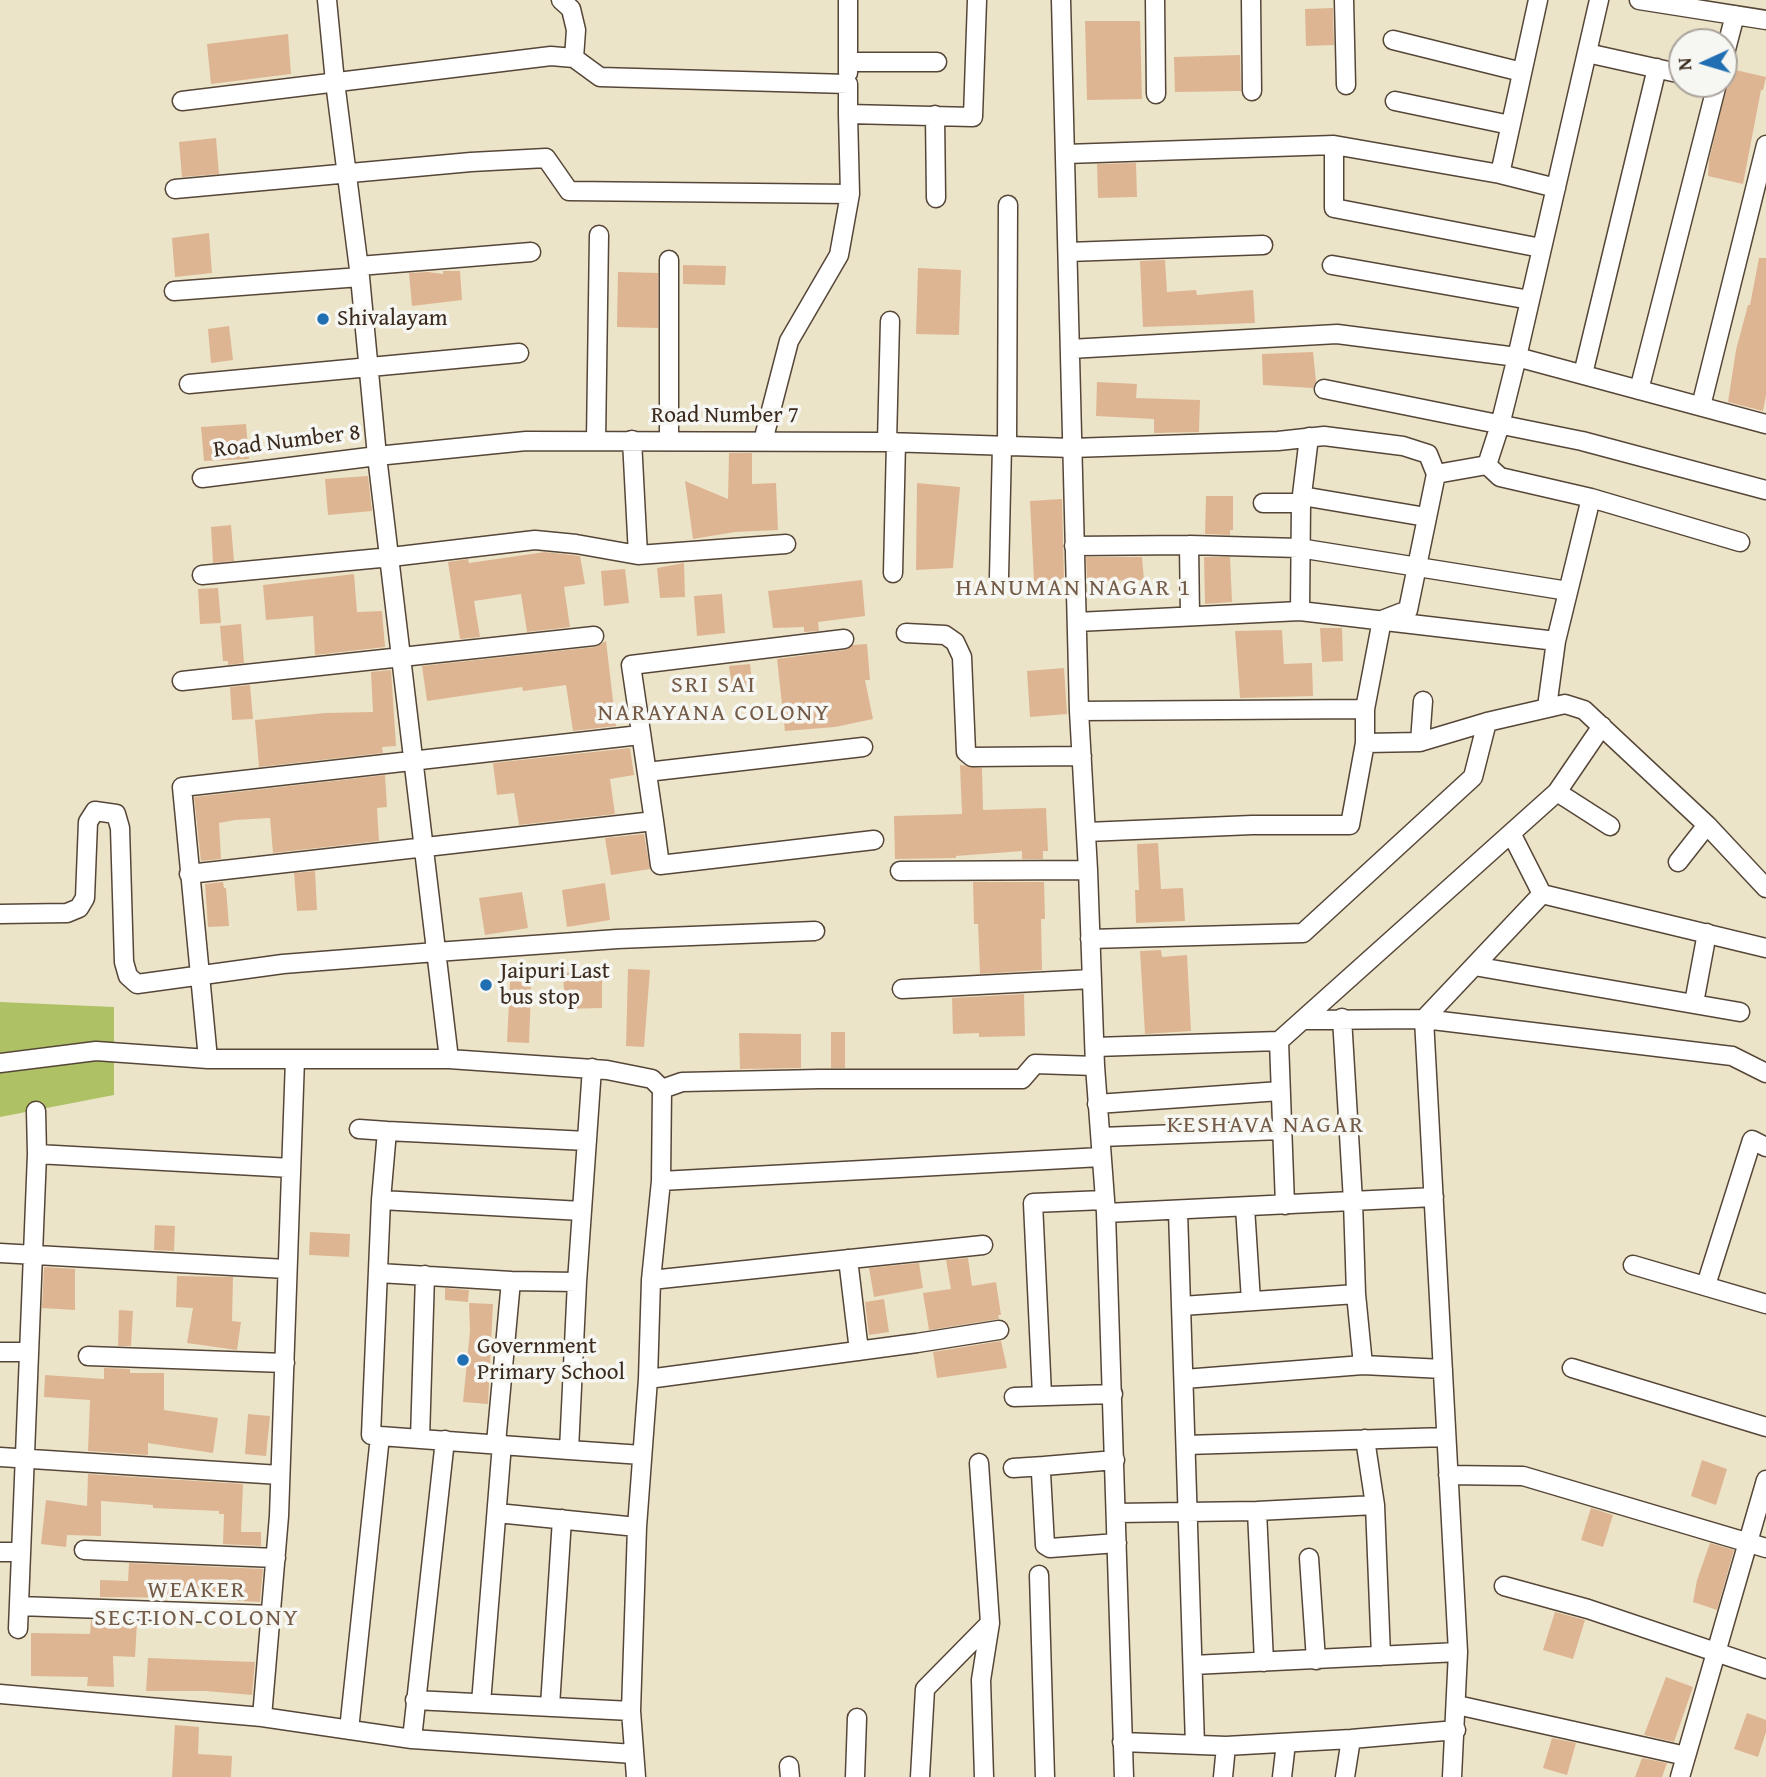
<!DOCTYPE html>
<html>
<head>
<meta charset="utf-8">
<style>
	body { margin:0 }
	#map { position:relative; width:1766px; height:1777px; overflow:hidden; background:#ece4c8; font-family:"Gentium Book Plus",serif }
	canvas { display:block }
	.north { position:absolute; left:1668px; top:28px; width:70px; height:70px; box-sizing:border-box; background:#f6f6f2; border:2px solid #aba49d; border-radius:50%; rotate:266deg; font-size:19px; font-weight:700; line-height:28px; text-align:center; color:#3b2a1e }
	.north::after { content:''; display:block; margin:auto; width:24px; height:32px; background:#1f6fb2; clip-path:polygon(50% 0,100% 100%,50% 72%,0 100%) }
</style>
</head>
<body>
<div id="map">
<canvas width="1766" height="1777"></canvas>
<div class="north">N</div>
</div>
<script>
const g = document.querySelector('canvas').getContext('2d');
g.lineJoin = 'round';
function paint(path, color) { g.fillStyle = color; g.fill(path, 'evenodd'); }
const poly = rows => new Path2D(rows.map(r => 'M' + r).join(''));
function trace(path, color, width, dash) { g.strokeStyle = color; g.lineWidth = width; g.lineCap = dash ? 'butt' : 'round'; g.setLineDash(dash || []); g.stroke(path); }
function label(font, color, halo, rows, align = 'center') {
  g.font = font + ' "Gentium Book Plus",serif'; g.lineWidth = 7; g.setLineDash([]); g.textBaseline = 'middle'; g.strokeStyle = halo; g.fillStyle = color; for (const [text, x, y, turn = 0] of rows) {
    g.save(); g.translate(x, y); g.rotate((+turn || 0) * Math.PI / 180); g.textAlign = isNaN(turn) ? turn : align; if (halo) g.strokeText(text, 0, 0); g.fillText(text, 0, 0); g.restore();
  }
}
paint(poly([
	[0,1002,114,1007,114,1095,0,1117]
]), '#aec165');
paint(poly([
	[1333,8,1334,45,1306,46,1305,9],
	[1085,21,1140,21,1142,99,1087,100],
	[288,34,291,74,211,84,207,44],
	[1240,55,1241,91,1175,92,1174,57],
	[1731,69,1766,77,1763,90,1761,90,1743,184,1708,176,1709,160],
	[216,138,219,174,182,177,179,142],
	[1136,163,1137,197,1098,198,1097,164],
	[209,233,212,273,175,277,172,238],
	[1759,258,1766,258,1766,395,1763,411,1728,402,1736,350,1748,305,1750,305],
	[1165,260,1167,292,1196,290,1197,295,1253,290,1255,323,1143,327,1140,261],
	[683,265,726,266,725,285,683,284],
	[918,268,961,270,959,335,916,334],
	[443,271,460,271,462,300,412,306,409,273,428,272,443,274],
	[618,272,658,273,658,328,617,327],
	[229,326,233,360,211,363,208,329],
	[1313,352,1316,381,1313,388,1263,385,1262,354],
	[1097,382,1137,384,1136,398,1200,400,1199,432,1154,433,1154,419,1096,416],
	[246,424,249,459,204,461,201,427],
	[729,453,752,453,752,484,776,483,778,530,735,532,693,539,685,481,728,499],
	[368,476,372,511,328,515,325,479],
	[917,483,960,487,953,568,916,570],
	[1206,496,1233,496,1233,530,1230,530,1230,535,1205,534],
	[1062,499,1064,579,1034,581,1030,501],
	[231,525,234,561,213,563,211,527],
	[545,552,580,556,585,584,564,587,570,627,527,632,521,594,474,601,480,637,460,639,448,562,468,559,469,563],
	[1086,557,1142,557,1144,580,1092,581,1091,578,1087,578],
	[1204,557,1230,557,1232,602,1205,604],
	[684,563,685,597,660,598,657,568],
	[625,569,629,603,604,606,601,571],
	[354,574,357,612,382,611,385,647,315,655,313,616,266,620,263,585],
	[862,580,865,616,818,622,819,631,804,632,804,627,773,628,768,591],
	[218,588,221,623,200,624,198,589],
	[722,594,725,633,697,636,694,596],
	[241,624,244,663,228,665,228,661,223,661,220,626],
	[1320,628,1342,628,1343,661,1322,662],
	[1282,630,1284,664,1312,663,1313,696,1240,698,1235,631],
	[606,641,616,726,573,731,566,685,523,691,522,687,427,701,422,666,595,647],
	[867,644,870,680,865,680,873,719,835,727,785,731,777,659,845,650,853,645],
	[750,664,753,691,733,694,729,666],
	[1064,668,1067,714,1030,717,1027,671],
	[391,670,396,746,382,747,383,753,259,767,255,720,325,713,373,712,371,672],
	[250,685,253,719,232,720,230,687],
	[630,748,634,775,610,779,615,814,519,825,514,793,497,795,493,763],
	[960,765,982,768,983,810,1046,808,1048,851,1043,851,1043,859,1022,859,1022,851,956,856,956,858,895,859,894,816,962,814],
	[385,775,387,807,377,808,379,841,273,853,270,818,235,820,219,823,221,859,201,861,194,797],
	[644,834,650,869,611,875,605,838],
	[1158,843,1161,889,1183,888,1185,921,1136,923,1135,890,1139,890,1137,844],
	[315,871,317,910,297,911,294,873],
	[223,882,224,888,226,888,229,926,208,927,205,884],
	[973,882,1044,882,1045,919,1041,919,1042,970,980,974,978,924,974,924],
	[605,883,610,920,567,927,562,890],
	[522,892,528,928,485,935,479,898],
	[1161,950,1162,957,1187,955,1191,1031,1145,1034,1140,951],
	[511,964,532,965,529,1043,507,1042],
	[628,969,650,970,644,1047,626,1046],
	[602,971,602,1008,565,1009,563,973],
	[1024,994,1025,1036,979,1037,979,1033,953,1034,952,998],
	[831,1032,845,1032,845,1068,831,1068],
	[739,1033,801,1034,801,1068,740,1069],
	[155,1225,175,1226,174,1251,154,1250],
	[310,1232,350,1234,349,1257,309,1255],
	[968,1258,972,1286,996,1282,1001,1315,998,1315,999,1319,929,1330,923,1293,951,1289,946,1260],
	[919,1263,923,1288,874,1297,869,1268],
	[44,1267,75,1269,75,1310,42,1308],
	[177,1276,233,1277,232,1321,241,1322,237,1350,187,1343,193,1308,176,1307],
	[445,1288,469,1290,468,1302,445,1300],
	[884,1299,889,1332,869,1335,865,1302],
	[469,1303,493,1304,488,1404,463,1402,470,1331],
	[119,1310,133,1311,131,1346,118,1346],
	[1001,1341,1007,1368,937,1378,933,1352],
	[104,1368,130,1369,130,1373,164,1373,164,1410,218,1418,213,1453,148,1443,148,1455,88,1451,90,1400,44,1397,45,1375,104,1379],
	[248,1414,270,1416,266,1456,245,1454],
	[1702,1460,1727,1469,1716,1505,1691,1496],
	[88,1474,243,1484,241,1532,261,1532,261,1546,223,1544,224,1514,219,1514,219,1511,153,1508,153,1505,101,1501,101,1536,67,1535,66,1547,41,1544,46,1500,87,1506],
	[1591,1508,1613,1515,1603,1547,1581,1540],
	[1710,1543,1734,1550,1717,1610,1693,1602,1697,1580],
	[129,1563,263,1569,260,1602,194,1598,100,1597,100,1580,128,1581],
	[1555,1612,1585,1620,1573,1659,1543,1650],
	[91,1620,137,1622,135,1657,113,1656,114,1687,87,1686,88,1677,31,1676,31,1633,90,1634],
	[148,1658,255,1662,252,1695,206,1691,146,1691],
	[1666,1677,1693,1687,1674,1742,1644,1735],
	[1747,1713,1766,1720,1766,1732,1758,1757,1734,1749],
	[175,1725,199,1727,198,1754,232,1756,231,1777,172,1777],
	[1552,1738,1576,1743,1567,1775,1543,1768],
	[1642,1758,1667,1763,1662,1777,1635,1777]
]), '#deb593');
const street = poly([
	[327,0,335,82,360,277,377,456,449,1059],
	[561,0,571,9,576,30,574,58],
	[848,0,848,73],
	[1061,0,1079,711,1088,870,1095,1066,1106,1213,1124,1777],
	[1155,0,1156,94],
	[1251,0,1252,91],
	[1344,0,1346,85],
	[1639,0,1766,20],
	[1393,40,1522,72],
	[1587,53,1682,74],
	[1724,57,1735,15],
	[848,62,937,62],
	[182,101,551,56,574,58,600,77,848,84,848,114],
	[1395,101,1510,125],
	[935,115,936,198],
	[1334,145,1334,208,1541,248],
	[1066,154,1334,145,1500,174,1556,188],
	[1500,174,1538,0],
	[175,189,471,162,546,158,569,191,850,194,848,114,973,117,977,0],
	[1068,252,1263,245],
	[1332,265,1530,300],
	[359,266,531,252],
	[174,291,360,277],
	[1070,349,1337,334,1517,357,1766,424],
	[1583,374,1657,68],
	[189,384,519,353],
	[1324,389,1582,441,1766,490],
	[1639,390,1717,84],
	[1701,406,1766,145],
	[632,440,638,555],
	[669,440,669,260],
	[596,441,599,235],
	[763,441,789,341,839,255,850,194],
	[887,442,890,321],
	[1007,446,1008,205],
	[1487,465,1500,477,1591,498,1740,542],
	[202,478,377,456,526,441,887,442,1072,448,1278,441,1324,436,1403,446,1428,454,1436,474],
	[1302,496,1426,517],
	[1263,503,1301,503],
	[1189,545,1190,616],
	[1074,546,1189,545,1299,548,1568,591],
	[893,573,896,442],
	[202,575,391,557,535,540,576,544,638,555,786,544],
	[999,577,1002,445],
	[1300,611,1301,503,1309,437],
	[1077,622,1300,611,1556,641],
	[906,633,945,635,955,642,962,657,966,752,972,757,1082,756],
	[182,681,594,636],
	[1547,707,1556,641,1591,498],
	[1079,711,1365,709],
	[1420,742,1423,701],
	[1365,743,1420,742,1487,722,1565,704,1584,710,1707,825,1766,888],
	[647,772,863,747],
	[1557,792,1610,826],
	[654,821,631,665,844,639],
	[1087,832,1252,825,1350,825,1365,743,1365,709,1382,620,1408,610,1436,474,1487,465,1500,425,1517,357,1599,0],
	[1511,833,1542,894,1766,948],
	[1678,862,1707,825],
	[900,871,1088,870],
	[189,874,654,821,660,865,874,840],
	[0,914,67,913,79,908,85,898,88,822,95,811,116,814,120,828,124,962,128,976,137,984,283,964,436,952,617,939,815,931],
	[1090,939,1303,933,1473,777,1487,722],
	[1474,966,1740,1012],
	[902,989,1092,979],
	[1694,1003,1707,933],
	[1342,1018,1353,1201,1356,1294,1363,1365],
	[1304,1020,1424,1019,1732,1056,1766,1073],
	[1095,1047,1279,1041],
	[208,1059,182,787,640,735],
	[0,1063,96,1051,208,1059,449,1059,607,1070,652,1079,662,1089,661,1181,651,1280,648,1379,637,1527,631,1711,636,1777],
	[662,1089,682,1082,819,1079,1022,1079,1035,1064,1095,1066],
	[1097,1104,1280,1091],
	[36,1111,37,1154],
	[359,1129,387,1131],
	[1101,1137,1281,1130],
	[661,1181,1101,1157],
	[381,1200,582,1211],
	[1285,1205,1279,1041,1557,792,1602,726],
	[1245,1207,1251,1301],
	[1178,1211,1195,1745],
	[1106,1213,1434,1197],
	[0,1253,286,1269],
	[848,1259,859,1351],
	[1633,1265,1766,1304],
	[379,1273,511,1281,577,1282],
	[651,1280,983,1245],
	[1706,1285,1752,1140,1766,1147],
	[1182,1306,1356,1294],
	[0,1352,28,1352],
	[88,1356,285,1363],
	[1572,1368,1766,1427],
	[648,1379,917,1343,999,1330],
	[1184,1379,1363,1365,1443,1369],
	[1042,1395,1033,1203,1104,1200],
	[1014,1397,1113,1394],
	[380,1436,569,1450,577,1282,592,1068],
	[420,1439,425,1275],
	[1365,1439,1375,1505,1381,1656],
	[496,1443,511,1281],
	[1186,1445,1446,1437],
	[569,1450,642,1455],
	[0,1457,280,1475],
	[1115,1460,1044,1466,1041,1473,1045,1545,1050,1548,1117,1543],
	[1013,1468,1044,1466],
	[1448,1475,1523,1476,1766,1548],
	[1257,1511,1264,1662],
	[497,1513,637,1527],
	[1116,1513,1257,1511,1375,1505],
	[84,1550,276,1558],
	[0,1552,20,1552],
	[1309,1558,1316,1660],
	[1039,1575,1045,1777],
	[1504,1586,1588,1609,1766,1669],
	[19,1606,271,1615],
	[18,1629,37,1154,291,1168],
	[1193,1665,1458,1652],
	[0,1694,262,1717,412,1739,634,1754],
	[415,1700,631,1711],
	[481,1703,502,1444],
	[1457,1705,1686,1756],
	[550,1706,562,1519],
	[262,1717,279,1516,295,1059],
	[349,1730,380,1436,371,1435,381,1200,387,1131,587,1141],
	[412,1739,445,1440],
	[1122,1742,1226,1746,1351,1739,1456,1730],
	[789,1766,790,1777],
	[855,1777,857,1718],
	[920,1777,925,1689,990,1623,979,1463],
	[984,1777,981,1680,990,1623],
	[1223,1777,1226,1746],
	[1282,1777,1286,1743],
	[1345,1777,1351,1739],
	[1452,1777,1458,1652,1424,1019,1542,894],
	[1680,1777,1766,1480]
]);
trace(street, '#564638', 21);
trace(street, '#fff', 18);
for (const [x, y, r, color] of [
	[323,319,7,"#1f6fb2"],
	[486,985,7,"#1f6fb2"],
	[463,1360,7,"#1f6fb2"]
]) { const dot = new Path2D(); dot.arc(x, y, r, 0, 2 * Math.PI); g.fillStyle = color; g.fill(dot); trace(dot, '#f6f6f2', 2.5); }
label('23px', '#3b2a1e', '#f6f6f2', [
	["Shivalayam",337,319],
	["Jaipuri Last",500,972],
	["bus stop",500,998],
	["Government",477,1347],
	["Primary School",477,1373]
], 'left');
label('23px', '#3b2a1e', '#f6f6f2', [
	["Road Number 7",725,416],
	["Road Number 8",287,442,-7]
]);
g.letterSpacing = '2px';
label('24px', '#745b47', '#f6f6f2', [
	["HANUMAN NAGAR 1",1074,589],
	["SRI SAI",714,686],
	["NARAYANA COLONY",714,714],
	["KESHAVA NAGAR",1266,1126],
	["WEAKER",197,1591],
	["SECTION COLONY",197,1619]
]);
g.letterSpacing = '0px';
</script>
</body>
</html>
